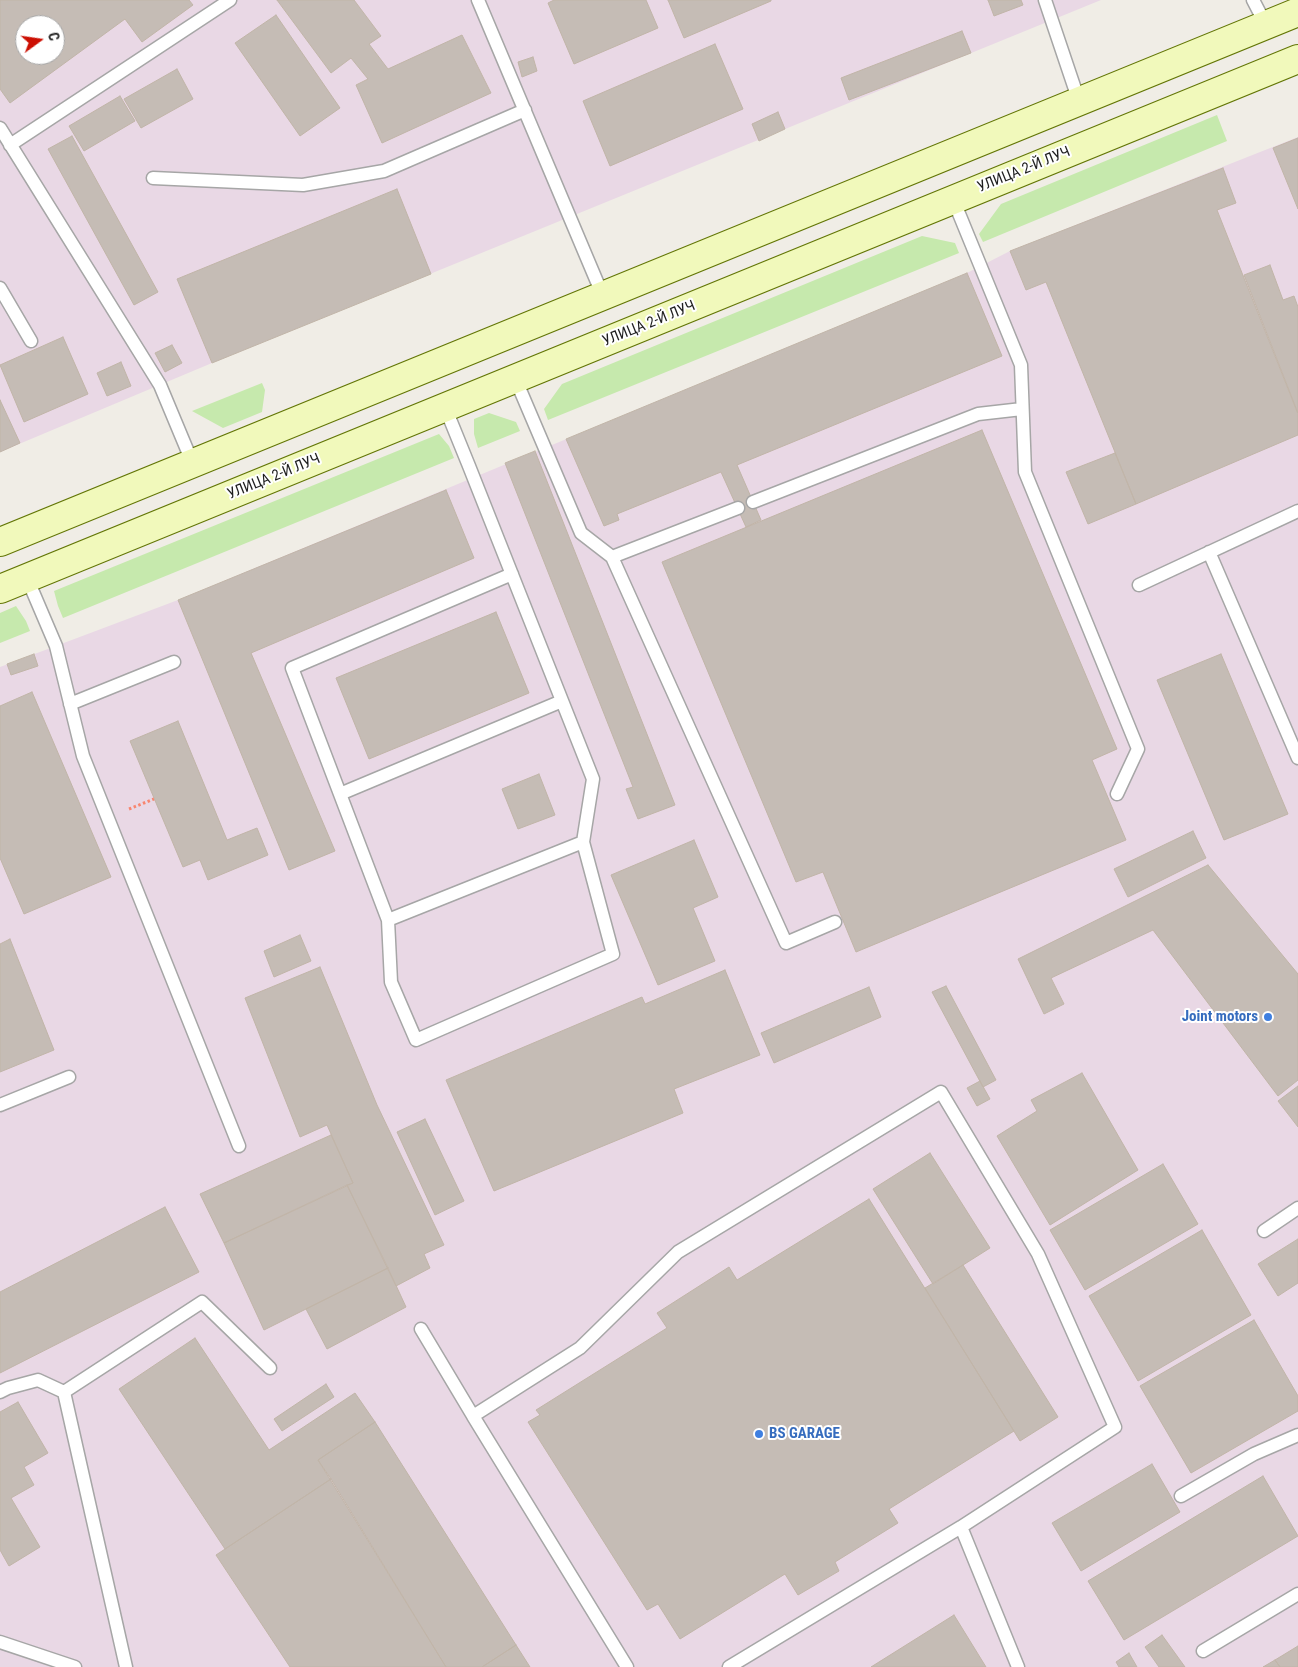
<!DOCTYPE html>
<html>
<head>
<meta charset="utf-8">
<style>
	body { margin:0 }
	#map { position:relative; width:1298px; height:1667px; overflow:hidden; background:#f0ede6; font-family:"Roboto Condensed",sans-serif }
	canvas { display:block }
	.north { position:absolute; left:15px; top:15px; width:50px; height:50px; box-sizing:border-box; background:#fff; border:1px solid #a5a5a5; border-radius:50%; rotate:76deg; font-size:14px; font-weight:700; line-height:20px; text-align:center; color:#1f1f1f }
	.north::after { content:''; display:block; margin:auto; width:18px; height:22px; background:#cc1003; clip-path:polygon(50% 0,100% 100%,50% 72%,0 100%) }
</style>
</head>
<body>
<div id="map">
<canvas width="1298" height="1667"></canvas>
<div class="north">С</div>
</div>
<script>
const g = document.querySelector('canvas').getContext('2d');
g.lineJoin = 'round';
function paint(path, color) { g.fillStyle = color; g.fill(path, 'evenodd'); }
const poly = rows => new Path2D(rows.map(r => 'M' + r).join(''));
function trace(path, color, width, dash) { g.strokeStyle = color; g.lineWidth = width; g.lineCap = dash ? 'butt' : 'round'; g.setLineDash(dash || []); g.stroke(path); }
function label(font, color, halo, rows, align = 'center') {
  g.font = font + ' "Roboto Condensed",sans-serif'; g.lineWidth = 4; g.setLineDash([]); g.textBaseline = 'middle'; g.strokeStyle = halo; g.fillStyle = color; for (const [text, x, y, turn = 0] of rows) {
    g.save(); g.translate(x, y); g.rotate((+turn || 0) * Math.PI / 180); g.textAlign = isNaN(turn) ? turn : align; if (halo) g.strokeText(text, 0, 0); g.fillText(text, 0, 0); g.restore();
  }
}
paint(poly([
	[0,0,1101,0,212,363,0,452],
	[25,25,55,25,55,55,25,55],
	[1298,137,1298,1667,0,1667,0,667,178,600,967,273,1010,251]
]), '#e9d8e5');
paint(poly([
	[1217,115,1227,141,983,242,979,234,1001,204],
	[922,236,955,243,959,253,548,420,544,409,562,384],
	[262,383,265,390,262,412,223,428,192,411],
	[489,413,516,422,520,431,478,448,474,434,474,419],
	[439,434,449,446,454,458,63,618,58,606,54,591],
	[16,606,26,621,30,631,0,643,0,613]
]), '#c6e9ad');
const building = poly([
	[0,0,189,0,193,5,142,42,125,19,10,103,0,89,0,0],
	[25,25,55,25,55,55,25,55,25,25],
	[277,0,354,0,381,36,369,44,388,69,462,35,491,93,382,143,356,85,368,79,351,58,331,73,277,0],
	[554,0,646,0,658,28,574,64,548,3,554,0],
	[668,0,771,0,771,1,684,38,668,0],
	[988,0,1021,0,1023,5,994,16,988,0],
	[276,15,340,108,300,136,235,43,276,15],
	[962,31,971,53,849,100,841,78,962,31],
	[715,44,743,109,610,166,583,101,715,44],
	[533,57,537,71,522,77,518,62,533,57],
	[177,69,193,99,141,128,124,99,177,69],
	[120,96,135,121,84,151,69,126,120,96],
	[778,112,785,129,759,141,752,124,778,112],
	[72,136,158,292,134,305,48,149,72,136],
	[1298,138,1298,209,1273,148,1298,138],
	[1223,168,1236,203,1217,210,1298,414,1298,435,1136,504,1046,282,1026,290,1010,251,1223,168],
	[397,189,431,274,212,363,177,279,397,189],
	[1270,265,1283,300,1294,296,1298,307,1298,413,1244,275,1270,265],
	[967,273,1002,356,737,465,761,520,746,527,721,472,617,514,619,520,604,526,566,439,967,273],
	[63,337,88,394,24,422,0,365,63,337],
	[172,345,182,363,165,372,155,353,172,345],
	[121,362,131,386,107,396,97,373,121,362],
	[0,400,20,443,0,452,0,400],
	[982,430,1117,749,1092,760,1126,840,856,952,823,872,796,882,662,562,982,430],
	[535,451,675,805,638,819,626,789,633,787,505,463,535,451],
	[1115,453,1136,504,1088,524,1066,472,1115,453],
	[446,490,474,558,251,653,335,851,289,870,178,600,446,490],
	[496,612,529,693,369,759,336,678,496,612],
	[34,654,38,666,11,675,7,664,34,654],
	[1221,654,1288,814,1224,840,1157,680,1221,654],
	[32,692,111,877,24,914,0,858,0,706,32,692],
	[178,721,227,840,257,828,268,855,208,880,200,860,183,867,130,741,178,721],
	[539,774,555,815,518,829,502,789,539,774],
	[1193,831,1206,858,1128,897,1114,869,1193,831],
	[694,840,718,897,693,908,715,961,658,985,611,875,694,840],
	[1208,865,1298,974,1298,1080,1278,1096,1153,930,1051,978,1064,1004,1044,1014,1018,959,1208,865],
	[300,935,311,961,274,977,264,951,300,935],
	[10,939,54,1050,0,1072,0,944,10,939],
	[320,967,377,1105,444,1245,424,1254,430,1268,396,1286,347,1185,353,1183,327,1125,300,1137,245,998,320,967],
	[725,970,760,1055,674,1089,683,1113,494,1191,446,1080,642,997,645,1004,725,970],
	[946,986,996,1080,983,1087,932,992,946,986],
	[869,987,881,1017,774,1063,761,1033,869,987],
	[1082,1073,1138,1170,1050,1225,997,1136,1037,1111,1031,1100,1082,1073],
	[980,1081,990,1099,977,1106,967,1088,980,1081],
	[1298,1086,1298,1127,1278,1101,1298,1086],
	[425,1119,464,1201,435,1215,397,1132,425,1119],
	[331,1135,353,1183,224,1243,200,1194,331,1135],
	[930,1153,990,1248,933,1284,873,1189,930,1153],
	[1163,1164,1198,1224,1085,1290,1050,1230,1163,1164],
	[347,1185,388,1268,264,1330,224,1243,347,1185],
	[869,1199,1014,1431,889,1509,898,1523,835,1562,839,1571,798,1595,785,1574,680,1639,658,1604,647,1610,528,1422,540,1415,536,1410,667,1328,657,1313,729,1267,737,1280,869,1199],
	[165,1207,199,1272,0,1373,0,1292,165,1207],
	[1202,1230,1251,1315,1138,1381,1089,1296,1202,1230],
	[1298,1239,1298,1283,1278,1296,1258,1264,1298,1239],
	[963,1265,1058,1417,1020,1441,925,1288,963,1265],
	[388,1268,406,1307,327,1349,306,1309,388,1268],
	[1254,1320,1298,1396,1298,1411,1191,1473,1140,1386,1254,1320],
	[195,1338,269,1450,355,1393,375,1422,318,1460,331,1479,225,1549,119,1389,195,1338],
	[326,1384,334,1397,282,1431,274,1419,326,1384],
	[18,1402,48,1453,24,1467,34,1485,11,1498,40,1547,9,1566,0,1550,0,1412,18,1402],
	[375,1422,516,1645,482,1667,446,1667,318,1460,375,1422],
	[1152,1464,1180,1512,1081,1571,1052,1523,1152,1464],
	[1263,1476,1298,1536,1124,1640,1088,1581,1263,1476],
	[331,1479,446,1667,290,1667,216,1555,331,1479],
	[954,1615,986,1667,871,1667,954,1615],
	[1162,1635,1185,1667,1159,1667,1145,1647,1162,1635],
	[516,1645,530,1667,482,1667,516,1645],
	[1298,1646,1298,1667,1280,1667,1275,1660,1298,1646],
	[1129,1653,1137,1667,1119,1667,1116,1662,1129,1653],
	[1275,1660,1280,1667,1263,1667,1275,1660]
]);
paint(building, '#c5bcb5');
trace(building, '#c1b5a8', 1);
const service = poly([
	[478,0,603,296],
	[1045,0,1079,101],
	[1253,0,1266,25],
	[0,128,160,385,193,464],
	[10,145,230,0],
	[153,178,303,185,384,171,525,110],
	[953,199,1021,365,1025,472,1138,749,1117,794],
	[0,288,31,341],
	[515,378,581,533,612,557,786,943,835,922],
	[445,407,469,466,593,779,583,842,613,954,416,1040,391,982,388,920,292,668,512,574],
	[753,502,978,414,1022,409],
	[1209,552,1298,758],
	[612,557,738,508],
	[27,578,56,646,83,756,239,1146],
	[1139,585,1298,511],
	[70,704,174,662],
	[340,794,562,701],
	[388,920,583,842],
	[0,1105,69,1077],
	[1264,1231,1298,1208],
	[421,1329,473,1416],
	[0,1392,8,1388,38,1380,64,1392],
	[1181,1496,1254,1454,1298,1435],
	[961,1527,1018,1667],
	[0,1642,75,1667],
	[1203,1651,1298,1594],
	[126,1667,64,1392,202,1302,270,1368],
	[627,1667,473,1416,580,1348,678,1252,941,1092,1038,1254,1115,1427,961,1527,729,1667]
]);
const secondary = poly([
	[0,542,1298,12],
	[0,589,1298,59]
]);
trace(service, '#a6a6a6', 15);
trace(secondary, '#637606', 30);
trace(poly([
	[129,809,154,799]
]), '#f8866f', 3, [2.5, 2.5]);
trace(service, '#fff', 12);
trace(secondary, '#f1f9bb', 28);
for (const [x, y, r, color] of [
	[1268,1017,5,"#3f7fe0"],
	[759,1434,5,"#3f7fe0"]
]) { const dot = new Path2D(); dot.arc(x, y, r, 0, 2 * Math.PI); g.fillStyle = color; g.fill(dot); trace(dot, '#fff', 2); }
label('15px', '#1f1f1f', '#fff', [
	["УЛИЦА 2-Й ЛУЧ",1024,170,-22],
	["УЛИЦА 2-Й ЛУЧ",649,324,-22],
	["УЛИЦА 2-Й ЛУЧ",274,477,-22]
]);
label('bold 15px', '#366cbe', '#fff', [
	["Joint motors",1258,1017],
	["BS GARAGE",769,1434,"left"]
], 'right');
</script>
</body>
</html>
